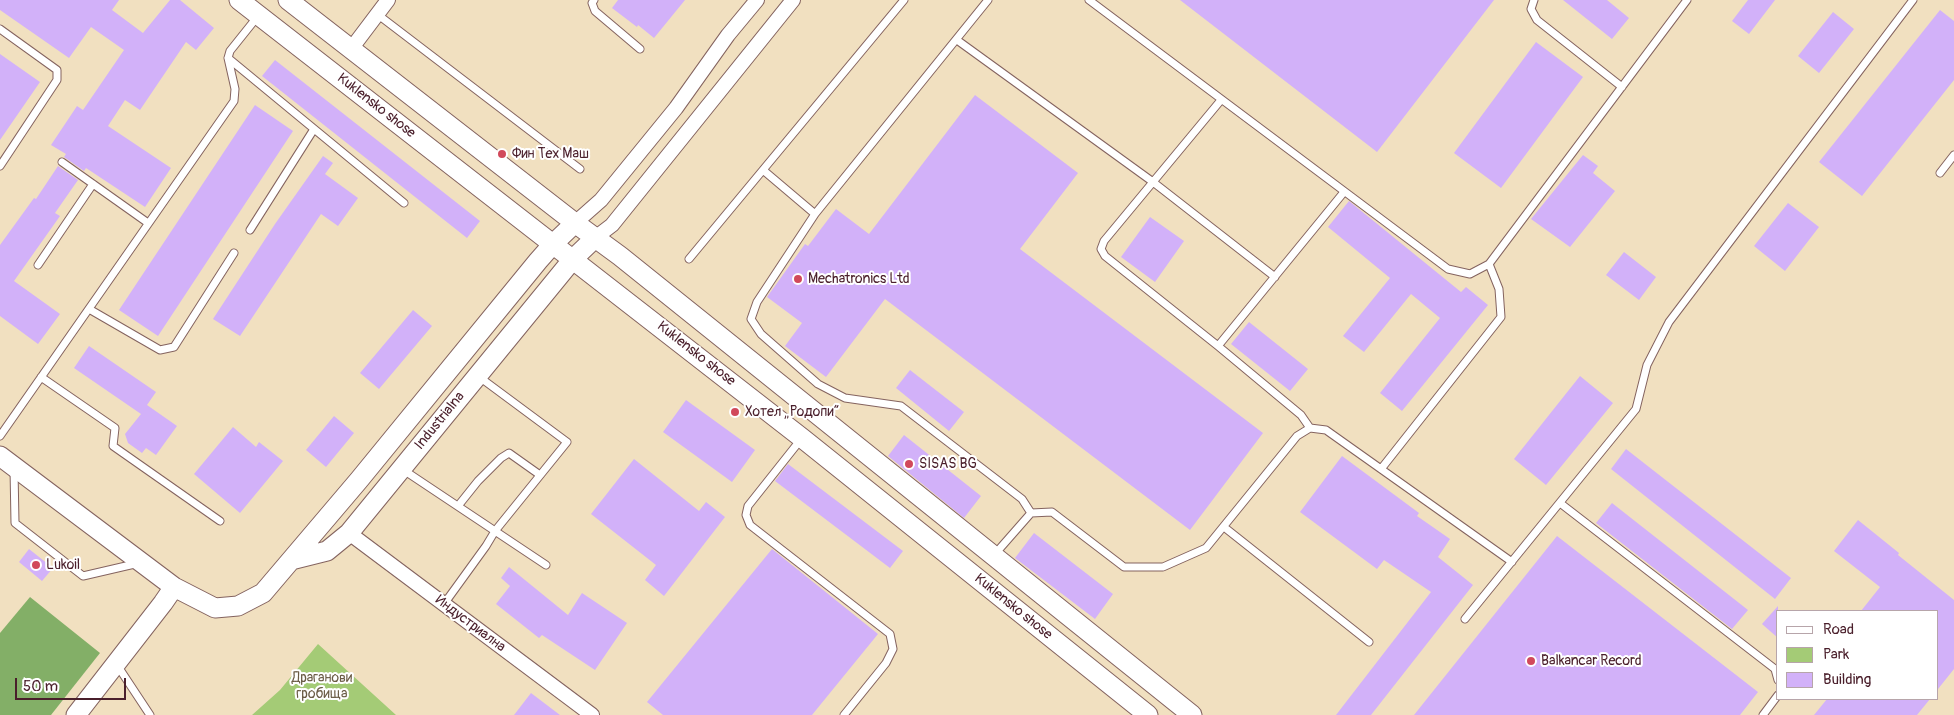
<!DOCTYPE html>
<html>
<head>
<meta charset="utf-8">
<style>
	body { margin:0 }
	#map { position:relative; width:1954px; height:715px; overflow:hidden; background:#f1e0c0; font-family:Pangolin,sans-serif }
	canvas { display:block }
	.legend { position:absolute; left:1776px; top:610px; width:162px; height:90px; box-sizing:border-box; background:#fff; border:1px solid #b7a5aa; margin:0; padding:6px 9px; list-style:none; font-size:15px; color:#4a1f2b }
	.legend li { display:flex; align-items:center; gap:10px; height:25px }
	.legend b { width:25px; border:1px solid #b7a5aa }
	.scale { position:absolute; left:15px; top:678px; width:111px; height:22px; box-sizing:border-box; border:2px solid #4a1f2b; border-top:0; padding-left:6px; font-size:15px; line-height:18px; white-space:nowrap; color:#4a1f2b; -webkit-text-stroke:4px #fff; paint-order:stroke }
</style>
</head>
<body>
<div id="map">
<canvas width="1954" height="715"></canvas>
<ul class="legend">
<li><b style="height:6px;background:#fff"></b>Road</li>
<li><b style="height:14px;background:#a4cb76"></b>Park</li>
<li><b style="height:14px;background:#d2b1f9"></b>Building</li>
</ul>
<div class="scale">50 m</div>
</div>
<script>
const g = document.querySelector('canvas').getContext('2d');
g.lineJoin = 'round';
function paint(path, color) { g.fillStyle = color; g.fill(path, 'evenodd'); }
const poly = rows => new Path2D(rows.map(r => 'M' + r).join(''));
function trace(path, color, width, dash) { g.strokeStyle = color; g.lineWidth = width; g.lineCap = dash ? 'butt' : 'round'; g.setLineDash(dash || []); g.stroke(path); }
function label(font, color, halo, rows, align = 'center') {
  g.font = font + ' Pangolin,sans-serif'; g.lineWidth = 4; g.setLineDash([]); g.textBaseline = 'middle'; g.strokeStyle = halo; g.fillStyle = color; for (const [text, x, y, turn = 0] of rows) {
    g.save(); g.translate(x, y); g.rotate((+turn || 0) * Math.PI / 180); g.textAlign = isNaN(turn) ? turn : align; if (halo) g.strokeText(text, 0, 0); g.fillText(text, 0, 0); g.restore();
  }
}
paint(poly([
	[318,644,396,715,252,715,280,690]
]), '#a4cb76');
paint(poly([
	[30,597,100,653,51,715,0,715,0,633]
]), '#83af67');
paint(poly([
	[0,0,119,0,112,10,143,33,170,0,180,0,214,28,196,50,186,42,140,110,125,100,108,126,171,168,145,207,86,168,84,171,64,157,66,154,51,145,77,106,83,110,124,50,91,27,69,58,0,10],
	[618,0,685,0,654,38,638,25,637,27,612,8],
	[1180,0,1494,0,1377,152],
	[1563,0,1607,0,1629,18,1612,39],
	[1748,0,1775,0,1749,34,1732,21],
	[1940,10,1954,21,1954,80,1862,196,1819,162],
	[1833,12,1854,29,1819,73,1798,56],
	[1536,42,1583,77,1501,188,1454,153],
	[0,54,40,82,0,140],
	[275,60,480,221,467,238,262,76],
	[975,95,1078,173,1020,249,1263,433,1190,530,885,299,826,377,785,346,802,323,767,297,805,244,808,246,836,209,869,234],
	[255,105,293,131,158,336,119,310],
	[1583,155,1598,166,1593,173,1615,191,1570,247,1531,219],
	[323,156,333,163,325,174,358,198,338,226,321,214,240,336,213,319,275,224],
	[58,166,78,180,55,213,60,216,14,281,60,314,38,344,0,316,0,245,34,198,36,199],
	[1349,201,1461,292,1466,287,1488,305,1402,411,1380,393,1440,318,1411,294,1364,352,1343,336,1390,278,1328,227],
	[1788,203,1819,227,1785,271,1754,246],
	[1150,217,1184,241,1155,282,1121,257],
	[1624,252,1656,277,1639,300,1606,275],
	[413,310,432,326,379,389,360,373],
	[1249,322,1308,369,1290,391,1231,344],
	[89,346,156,392,147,405,177,426,156,455,146,448,142,453,128,443,125,434,141,414,74,368],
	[910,370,964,412,949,431,896,388],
	[1580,376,1613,403,1546,485,1514,459],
	[686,400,755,450,732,482,663,432],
	[334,416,354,433,326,467,306,450],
	[233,427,256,447,259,442,283,461,240,513,194,474],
	[904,435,981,496,964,518,888,456],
	[1626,449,1791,578,1775,599,1611,469],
	[1342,456,1419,513,1417,516,1450,539,1438,557,1473,585,1371,715,1336,715,1431,592,1384,560,1377,569,1300,512],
	[634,459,699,511,706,502,725,517,664,596,645,580,656,565,591,514],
	[788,464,903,551,890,568,775,481],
	[1612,503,1748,610,1732,629,1596,523],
	[1858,520,1899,553,1898,555,1954,600,1954,669,1938,689,1938,611,1861,611,1880,587,1834,551],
	[1034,533,1113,594,1095,619,1015,558],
	[1557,536,1758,692,1740,715,1414,715],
	[29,549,53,568,42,581,19,562],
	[772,549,878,634,812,715,663,715,647,702],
	[509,567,568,615,582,593,627,623,595,670,542,635,539,638,496,604,510,586,501,578],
	[1778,606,1778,638,1762,624],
	[531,693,560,715,514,715],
	[1827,699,1930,699,1917,715,1814,715]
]), '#d2b1f9');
const lane = poly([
	[594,0,592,3,595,11,640,49],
	[1089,0,1448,269,1470,274,1489,264],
	[1534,0,1531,9,1537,20,1622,87],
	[377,14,580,169],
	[0,29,57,70,57,80,0,166],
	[957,40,1153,182,1275,277],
	[228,58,404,203],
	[1221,100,1104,241,1101,249,1105,256,1218,346,1301,415,1310,428],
	[62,162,148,223],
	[763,170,815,214,988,0],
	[1940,173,1954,155],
	[815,214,757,302,751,319,761,334,818,384,845,398,901,406,1022,499,1031,513],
	[250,230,314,129],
	[689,259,904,0],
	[38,265,93,184],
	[89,309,160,350,174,347,234,253],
	[1218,346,1344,192],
	[41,377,115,428,113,446,220,521],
	[0,436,234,101,235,89,228,58,230,51,258,16],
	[802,438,748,506,746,515,750,525,890,634,893,649,886,663,844,715],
	[14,469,15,523,83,576,139,563],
	[402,469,546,565],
	[1381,469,1501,317,1499,289,1489,264,1687,0],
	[1560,503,1775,669,1778,680],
	[458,506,478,481,501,458,509,453,540,475],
	[1224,527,1369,642],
	[995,554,1031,513,1052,512,1124,567,1163,567,1206,548,1297,436,1310,428,1326,430,1512,562],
	[444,604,486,546,495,531,567,442,478,376],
	[1465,619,1636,409,1647,365,1669,322,1913,0],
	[117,665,150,715],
	[1763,715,1778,695]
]);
const street = poly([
	[351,49,388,0],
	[575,223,601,200,676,108,728,35,757,0],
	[595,238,612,225,793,0],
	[349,533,592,715]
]);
const secondary = poly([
	[239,0,802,438,1148,715],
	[288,0,575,223,620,256,1192,715],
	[0,456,174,587,215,608,238,606,263,593,359,480,538,261,553,244,575,223],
	[291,560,327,551,349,533,573,259,595,238],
	[76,715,163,603,174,587]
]);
trace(lane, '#84635f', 9);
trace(street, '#84635f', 16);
trace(secondary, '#84635f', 21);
trace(lane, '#fff', 7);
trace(street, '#fff', 14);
trace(secondary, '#fff', 19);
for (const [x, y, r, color] of [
	[502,154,5,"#d1495b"],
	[798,279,5,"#d1495b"],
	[735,412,5,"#d1495b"],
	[909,464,5,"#d1495b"],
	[36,565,5,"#d1495b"],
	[1531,661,5,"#d1495b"]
]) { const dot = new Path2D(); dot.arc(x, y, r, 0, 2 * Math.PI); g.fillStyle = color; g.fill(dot); trace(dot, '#fff', 2); }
label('14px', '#4a1f2b', '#fff', [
	["Kuklensko shose",376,106,38],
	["Kuklensko shose",696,354,38],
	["Industrialna",440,421,-51],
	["Kuklensko shose",1013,607,39],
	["Индустриална",470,624,37]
]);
label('14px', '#4a1f2b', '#fff', [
	["Фин Тех Маш",512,154],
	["Mechatronics Ltd",808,279],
	["Хотел „Родопи“",745,412],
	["SISAS BG",919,464],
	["Lukoil",46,565],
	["Balkancar Record",1541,661]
], 'left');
label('14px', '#6a5b45', '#fff', [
	["Драганови",322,678],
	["гробища",322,694]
]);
</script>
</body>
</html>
